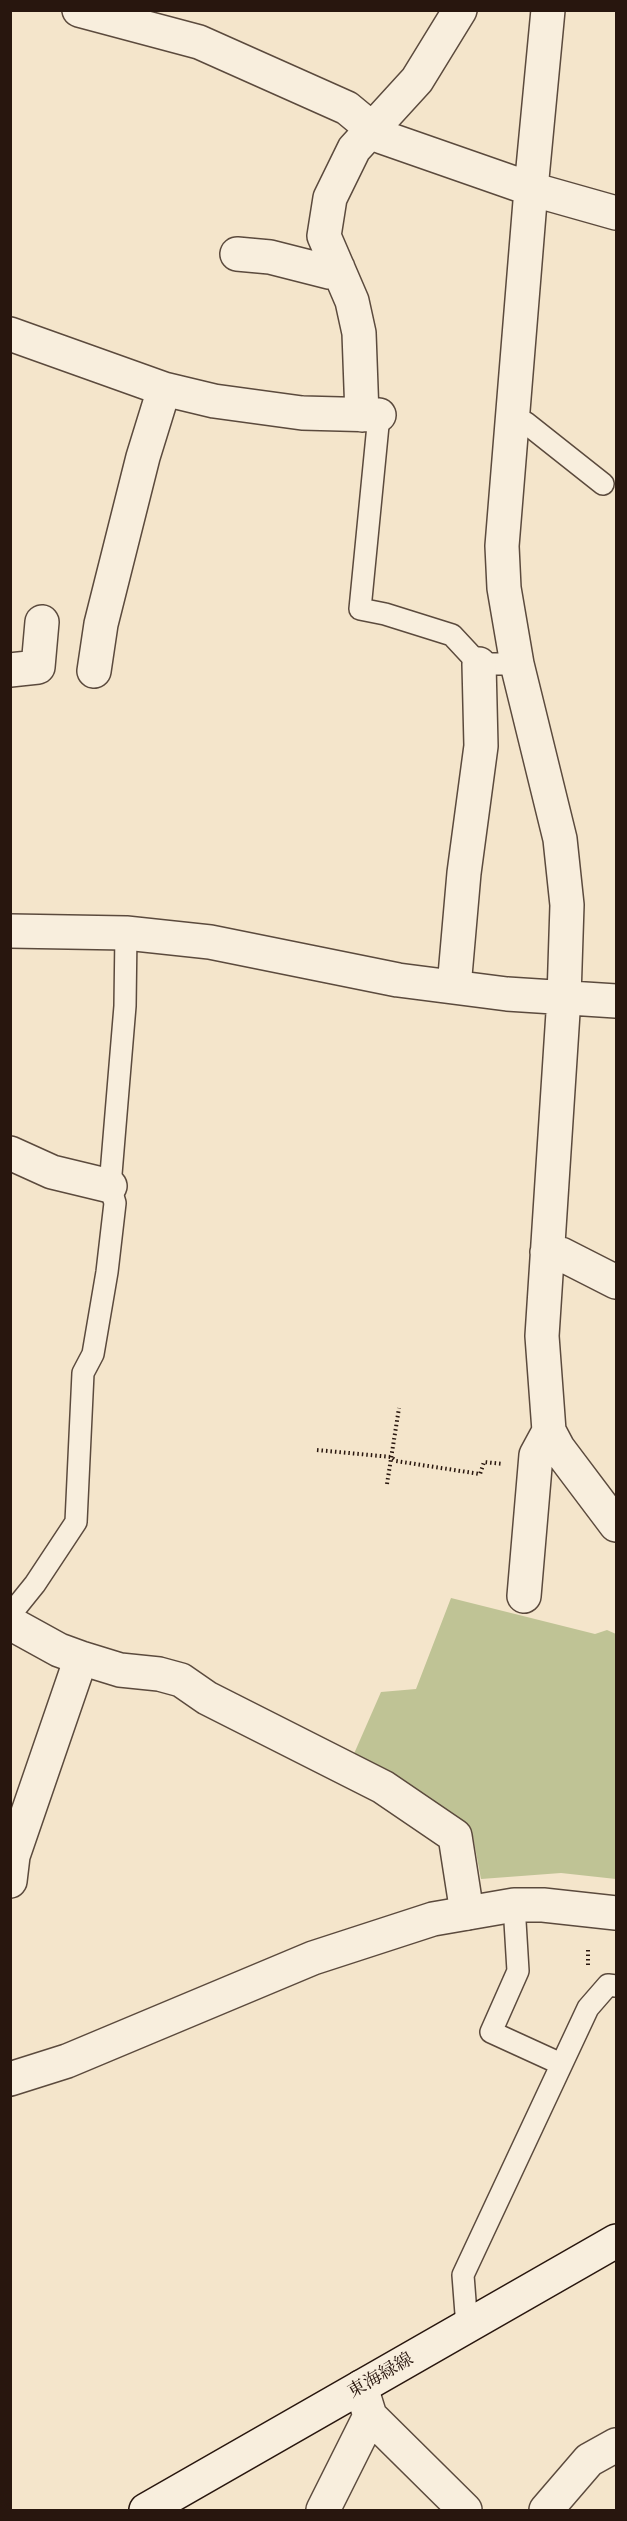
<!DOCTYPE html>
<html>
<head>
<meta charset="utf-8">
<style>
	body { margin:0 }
	#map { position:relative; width:627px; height:2521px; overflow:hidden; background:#f4e5cb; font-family:"Gentium Book Plus",serif }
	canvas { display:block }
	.frame { position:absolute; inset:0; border:12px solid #28160e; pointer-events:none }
</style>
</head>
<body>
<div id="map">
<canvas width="627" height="2521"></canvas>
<div class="frame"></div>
</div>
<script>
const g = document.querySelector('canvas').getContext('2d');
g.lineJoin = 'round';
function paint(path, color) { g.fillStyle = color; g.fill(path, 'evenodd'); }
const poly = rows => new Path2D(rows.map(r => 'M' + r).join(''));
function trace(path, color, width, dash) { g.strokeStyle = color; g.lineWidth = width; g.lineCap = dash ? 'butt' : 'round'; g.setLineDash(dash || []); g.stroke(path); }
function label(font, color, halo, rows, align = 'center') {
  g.font = font + ' "Gentium Book Plus","Noto Serif JP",serif'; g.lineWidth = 4.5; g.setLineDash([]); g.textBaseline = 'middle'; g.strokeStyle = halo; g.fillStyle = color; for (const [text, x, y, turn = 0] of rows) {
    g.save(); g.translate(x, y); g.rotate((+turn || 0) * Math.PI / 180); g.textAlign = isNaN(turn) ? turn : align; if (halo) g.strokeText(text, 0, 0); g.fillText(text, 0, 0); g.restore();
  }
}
paint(poly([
	[451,1598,595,1634,607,1630,616,1634,616,1879,561,1873,481,1879,472,1831,390,1774,353,1756,381,1692,416,1689]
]), '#bfc395');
const service = poly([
	[379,415,360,609,385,614,452,635,479,664,517,664],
	[512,421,526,423,603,484],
	[10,1615,35,1584,76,1522,83,1373,93,1354,107,1272,115,1203,110,1186,125,1006,126,933],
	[514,1905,518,1971,491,2032,561,2064],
	[467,2327,463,2275,588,2008,608,1985,616,1986]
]);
const minor = poly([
	[79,10,199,42,347,108,382,137,531,189,616,213],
	[548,10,531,189,502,546,504,588,517,664,560,839,567,905,564,997,542,1336,549,1431,558,1448,616,1525],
	[237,254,270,257,329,272,338,268],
	[10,334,164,389,214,401,302,413,379,415],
	[362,415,359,333,352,301,324,236,330,198,354,149,417,80,460,10],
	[10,670,38,667,42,622],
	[94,671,101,624,143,457,164,389],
	[10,931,126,933,210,942,398,980,507,994,616,1001],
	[454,987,464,873,481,746,479,664],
	[10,1153,52,1172,110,1186],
	[547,1252,561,1254,616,1282],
	[524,1596,536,1455,549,1431],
	[10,1623,59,1650,81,1658,120,1670,159,1674,181,1680,207,1698,383,1787,455,1836,467,1913],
	[10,1881,13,1856,81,1658],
	[361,2387,370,2416,465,2510],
	[323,2510,370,2416],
	[546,2510,589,2460,616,2445]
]);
const tertiary = poly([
	[10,2079,67,2061,313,1958,433,1919,514,1905,543,1905,616,1913]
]);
const secondary = poly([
	[146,2510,616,2241]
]);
trace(service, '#5b4a3d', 24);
trace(minor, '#5b4a3d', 36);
trace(tertiary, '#5b4a3d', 36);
trace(secondary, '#28160e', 36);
trace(poly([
	[317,1450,391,1457,396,1461,480,1474,484,1462,503,1464],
	[387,1484,399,1408],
	[588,1965,588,1950]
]), '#28160e', 4, [1.5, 3]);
trace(service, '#f8eedd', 21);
trace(minor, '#f8eedd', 33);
trace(tertiary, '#f8eedd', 33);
trace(secondary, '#f8eedd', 33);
label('18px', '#28160e', '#f8eedd', [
	["東海緑線",381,2376,-30]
]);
</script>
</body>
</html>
